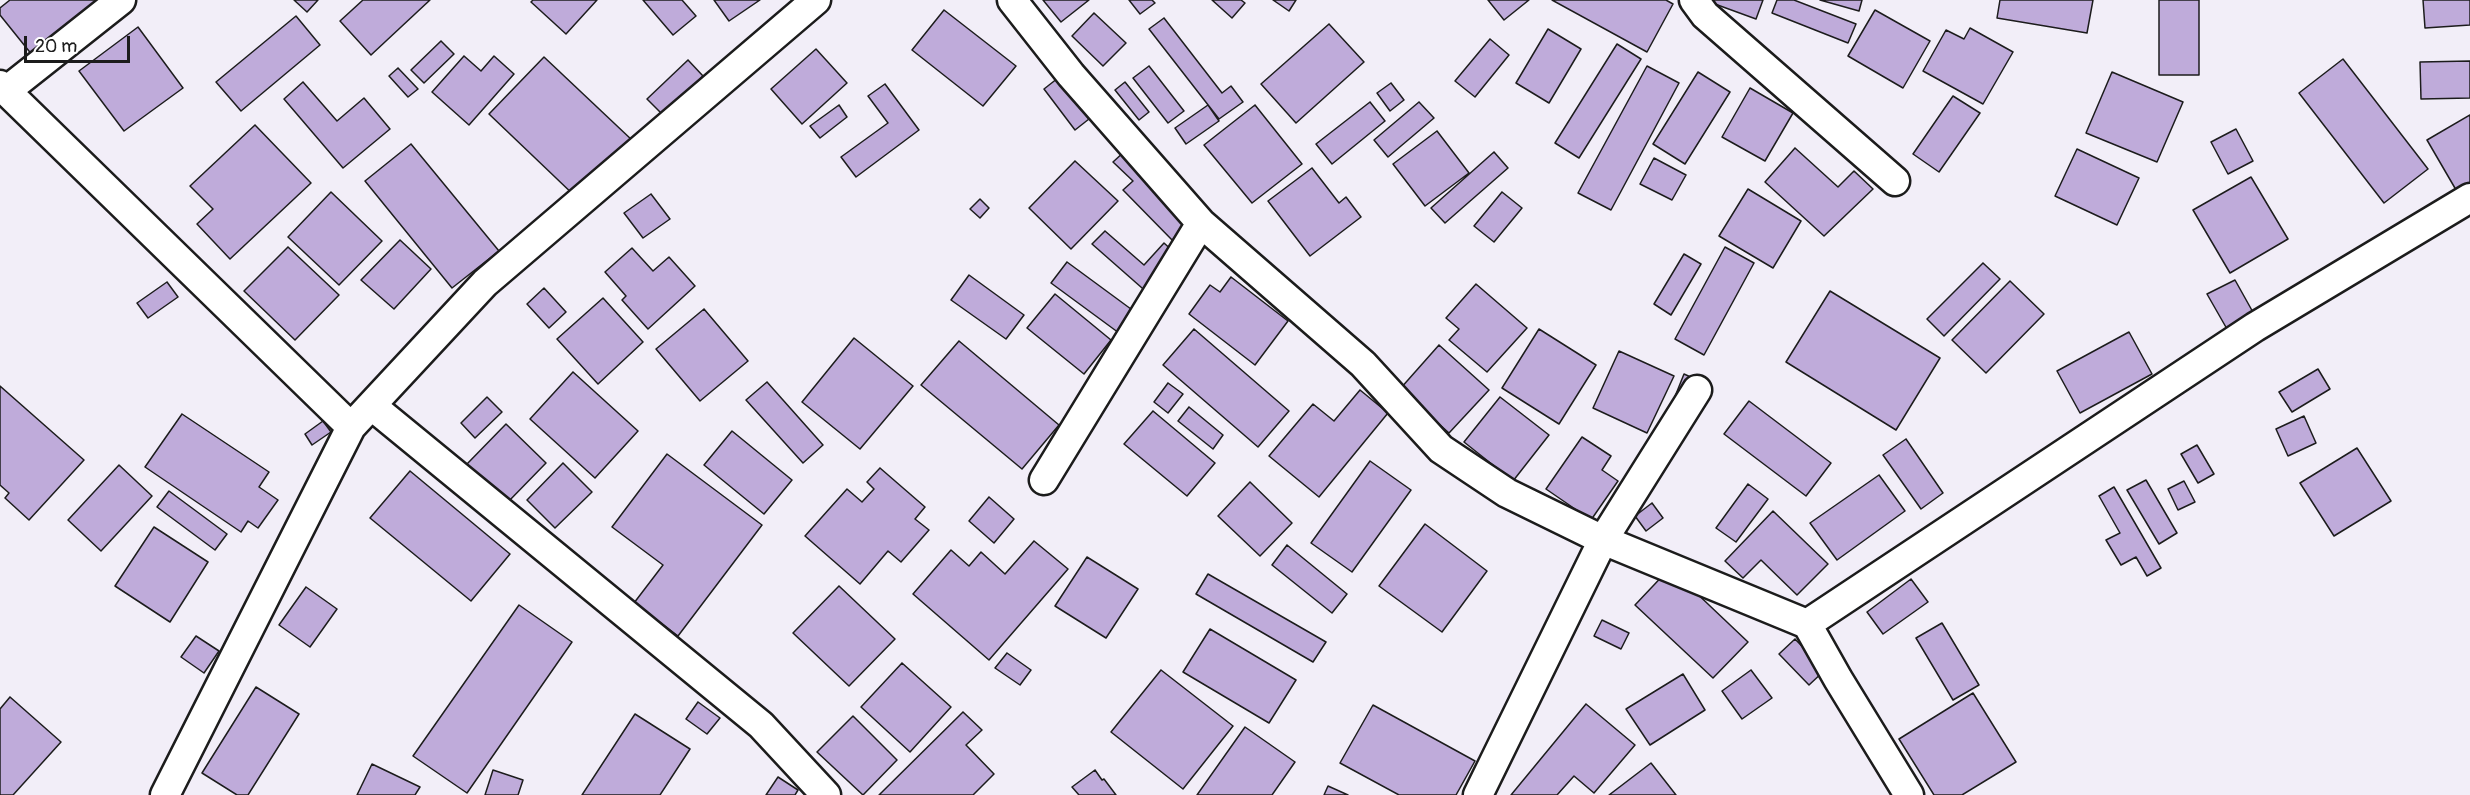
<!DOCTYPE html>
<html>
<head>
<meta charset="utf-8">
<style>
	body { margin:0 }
	#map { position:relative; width:2470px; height:795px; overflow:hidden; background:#f2eef8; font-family:Pangolin,sans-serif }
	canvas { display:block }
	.scale { position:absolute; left:24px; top:36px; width:106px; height:27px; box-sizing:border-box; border:3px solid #1c1c1c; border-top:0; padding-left:8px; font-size:18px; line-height:21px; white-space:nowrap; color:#1c1c1c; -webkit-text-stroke:4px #fff; paint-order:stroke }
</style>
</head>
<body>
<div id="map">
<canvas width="2470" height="795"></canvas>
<div class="scale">20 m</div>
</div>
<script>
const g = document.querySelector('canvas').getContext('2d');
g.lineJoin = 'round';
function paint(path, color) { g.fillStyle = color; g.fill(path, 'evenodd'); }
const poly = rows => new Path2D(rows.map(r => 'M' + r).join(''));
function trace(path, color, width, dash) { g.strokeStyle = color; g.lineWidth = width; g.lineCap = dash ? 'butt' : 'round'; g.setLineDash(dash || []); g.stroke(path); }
const building = poly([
	[10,0,112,0,37,61,0,15,0,8,10,0],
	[294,0,318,0,307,12,294,0],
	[363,0,430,0,371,55,340,21,363,0],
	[533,0,597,0,566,34,531,2,533,0],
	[643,0,682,0,696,16,673,35,643,0],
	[714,0,760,0,729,21,714,0],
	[1043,0,1089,0,1061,22,1043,0],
	[1129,0,1152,0,1155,3,1140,14,1129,0],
	[1212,0,1241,0,1245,3,1232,18,1212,0],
	[1273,0,1296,0,1289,11,1273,0],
	[1488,0,1529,0,1504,20,1488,0],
	[1552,0,1666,0,1673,4,1647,52,1552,0],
	[1704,0,1763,0,1756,19,1704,0],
	[1777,0,1794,0,1856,24,1848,43,1772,13,1777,0],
	[1820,0,1862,0,1859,11,1820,0],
	[2000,0,2093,0,2087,33,1997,18,2000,0],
	[2159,0,2199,0,2199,75,2159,75,2159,0],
	[2423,0,2470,0,2470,25,2425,28,2423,0],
	[944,10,1016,66,983,106,912,50,944,10],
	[1875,10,1930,41,1903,88,1848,56,1875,10],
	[1094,13,1126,43,1103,66,1072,36,1094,13],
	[296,16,320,45,241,111,216,82,296,16],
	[1164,18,1222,93,1231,86,1243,102,1219,119,1149,29,1164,18],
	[1329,24,1364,62,1296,123,1261,84,1329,24],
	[138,27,183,88,124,131,79,71,138,27],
	[1970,28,2013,52,1983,104,1923,71,1946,30,1964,39,1970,28],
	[1548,29,1581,49,1549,103,1516,83,1548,29],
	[1490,39,1509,55,1475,97,1455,81,1490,39],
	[441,41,454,54,424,83,411,70,441,41],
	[1617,44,1641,59,1579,158,1555,143,1617,44],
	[816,49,847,83,802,124,771,89,816,49],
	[464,56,481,71,494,56,514,74,469,125,432,92,464,56],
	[544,57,633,141,578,199,489,114,544,57],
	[2343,59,2428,169,2384,203,2299,93,2343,59],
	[688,60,703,76,663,115,647,99,688,60],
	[2470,61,2470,98,2421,99,2420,62,2470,61],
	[1149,66,1184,111,1168,123,1133,78,1149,66],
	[1647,66,1679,83,1611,210,1578,193,1647,66],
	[398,68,418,89,408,97,389,76,398,68],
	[1698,72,1730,92,1685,164,1653,144,1698,72],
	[2112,72,2183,102,2157,162,2086,133,2112,72],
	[1058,78,1089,119,1075,130,1044,89,1058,78],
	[303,82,337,121,364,98,390,129,343,168,284,99,303,82],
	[1125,82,1149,112,1139,120,1115,90,1125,82],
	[1391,83,1404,100,1390,111,1377,93,1391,83],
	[885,84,919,130,856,177,841,157,888,123,868,96,885,84],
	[1750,88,1793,113,1765,161,1722,137,1750,88],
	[1953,96,1980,113,1939,172,1913,154,1953,96],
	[1370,102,1385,121,1332,164,1316,144,1370,102],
	[1419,102,1434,118,1388,157,1374,140,1419,102],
	[839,105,847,117,820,138,810,126,839,105],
	[1208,105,1219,121,1186,144,1175,128,1208,105],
	[1255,105,1302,164,1252,203,1204,145,1255,105],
	[2470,115,2470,189,2459,195,2427,140,2470,115],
	[255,125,311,183,230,259,197,224,213,209,190,186,255,125],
	[2236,129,2253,161,2228,174,2211,142,2236,129],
	[1437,131,1469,173,1425,206,1393,164,1437,131],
	[411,144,499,251,452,288,365,181,411,144],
	[1795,148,1838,187,1854,171,1873,189,1824,236,1765,182,1795,148],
	[2077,149,2139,178,2117,225,2055,196,2077,149],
	[1125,151,1194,225,1175,243,1123,190,1133,181,1113,162,1125,151],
	[1494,152,1508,168,1445,223,1431,208,1494,152],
	[1654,158,1686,175,1672,200,1640,184,1654,158],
	[1075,161,1118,201,1071,249,1029,208,1075,161],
	[1312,168,1339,203,1346,197,1361,217,1310,256,1268,201,1312,168],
	[2251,177,2288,239,2230,273,2193,210,2251,177],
	[1748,189,1801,221,1773,268,1719,236,1748,189],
	[331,192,382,241,339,285,288,237,331,192],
	[1502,192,1522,208,1494,242,1474,226,1502,192],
	[651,194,670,219,643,238,624,213,651,194],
	[980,199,989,208,980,218,970,209,980,199],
	[1105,231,1144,265,1164,243,1176,254,1150,295,1092,244,1105,231],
	[400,240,431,269,394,309,361,280,400,240],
	[288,247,339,295,295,340,244,291,288,247],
	[1725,247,1754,263,1704,355,1675,339,1725,247],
	[632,248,653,271,669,257,695,286,648,329,622,300,626,296,605,272,632,248],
	[1684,254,1701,264,1671,315,1654,304,1684,254],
	[1067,262,1135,312,1119,333,1051,283,1067,262],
	[1983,263,2000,279,1944,336,1927,319,1983,263],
	[969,275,1024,315,1006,339,951,300,969,275],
	[1231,277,1288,321,1255,365,1189,314,1210,285,1220,292,1231,277],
	[2235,280,2254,314,2227,329,2207,294,2235,280],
	[2010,281,2044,314,1986,373,1952,340,2010,281],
	[167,282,178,297,148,318,137,303,167,282],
	[1476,284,1527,328,1487,372,1449,340,1459,329,1446,318,1476,284],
	[544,288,566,312,549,328,527,304,544,288],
	[1830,291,1940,358,1896,430,1786,362,1830,291],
	[1055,294,1111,340,1084,374,1027,328,1055,294],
	[603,298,643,342,598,384,557,339,603,298],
	[704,309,748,361,700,401,656,349,704,309],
	[1194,329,1289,411,1258,447,1163,365,1194,329],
	[1539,329,1596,365,1559,424,1502,388,1539,329],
	[2129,332,2152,374,2080,413,2057,371,2129,332],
	[854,338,913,386,860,449,802,402,854,338],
	[959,341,1059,425,1022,469,921,385,959,341],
	[1439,345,1489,390,1449,433,1400,389,1439,345],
	[1619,351,1674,376,1647,433,1593,408,1619,351],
	[2318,369,2330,389,2292,412,2279,392,2318,369],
	[573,372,638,431,595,478,530,419,573,372],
	[1684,374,1695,379,1684,403,1674,399,1684,374],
	[767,382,823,445,803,463,746,400,767,382],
	[1168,383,1183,394,1168,413,1154,402,1168,383],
	[0,386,84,460,29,520,5,498,9,493,0,485,0,386],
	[1360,390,1388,413,1319,497,1269,456,1313,404,1334,421,1360,390],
	[487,397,502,412,475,438,461,423,487,397],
	[1500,397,1549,435,1513,481,1464,442,1500,397],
	[1749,401,1831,463,1806,496,1724,434,1749,401],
	[1189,407,1223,435,1213,449,1178,421,1189,407],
	[1153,411,1215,463,1187,496,1124,444,1153,411],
	[182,414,269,472,259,487,278,500,258,528,248,521,241,532,145,467,182,414],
	[2304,416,2316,443,2288,456,2276,429,2304,416],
	[323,421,331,432,312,445,305,434,323,421],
	[506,424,546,463,506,504,466,465,506,424],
	[732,431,792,480,764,514,704,465,732,431],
	[1582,437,1611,456,1602,470,1618,481,1591,520,1546,489,1582,437],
	[1906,439,1943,493,1921,509,1883,455,1906,439],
	[2197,445,2214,474,2198,483,2181,454,2197,445],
	[2357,448,2391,501,2334,536,2300,483,2357,448],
	[667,454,762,525,678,636,634,603,663,565,612,527,667,454],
	[1370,461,1411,490,1352,572,1311,543,1370,461],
	[563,463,592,492,555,528,527,500,563,463],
	[119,465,152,496,101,551,68,520,119,465],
	[880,468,925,507,915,519,929,530,901,562,888,551,860,584,805,536,847,489,862,502,874,489,867,482,880,468],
	[410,471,510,554,471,601,370,518,410,471],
	[1879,475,1905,511,1837,560,1810,523,1879,475],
	[2146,480,2177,533,2159,544,2127,490,2146,480],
	[2184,481,2195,502,2178,510,2168,489,2184,481],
	[1250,482,1292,523,1260,556,1218,516,1250,482],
	[1748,484,1768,499,1736,542,1716,528,1748,484],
	[2114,487,2161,568,2147,576,2136,557,2121,565,2106,540,2120,533,2099,496,2114,487],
	[169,491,227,534,215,550,157,507,169,491],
	[989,497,1014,519,994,543,969,521,989,497],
	[1652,503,1663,518,1646,531,1635,516,1652,503],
	[1773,511,1828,564,1797,595,1761,560,1743,578,1725,561,1773,511],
	[1425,524,1487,571,1442,632,1379,586,1425,524],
	[154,527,208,562,170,622,115,586,154,527],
	[1034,541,1068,569,989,660,913,594,951,550,969,566,981,552,1005,574,1034,541],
	[1287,545,1347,594,1332,613,1272,565,1287,545],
	[1087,557,1138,589,1106,638,1055,606,1087,557],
	[1670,568,1748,642,1713,678,1635,605,1670,568],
	[1208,574,1326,642,1313,662,1196,594,1208,574],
	[1911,579,1928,602,1883,634,1867,612,1911,579],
	[839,586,895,639,849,686,793,633,839,586],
	[306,587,337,609,310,647,279,625,306,587],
	[519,605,572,642,467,793,413,756,519,605],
	[1602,620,1629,633,1621,649,1594,636,1602,620],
	[1942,623,1979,685,1953,700,1916,638,1942,623],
	[1210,629,1296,680,1269,723,1183,672,1210,629],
	[196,636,219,651,204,673,181,657,196,636],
	[1795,639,1825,670,1809,685,1779,654,1795,639],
	[1007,653,1031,670,1020,685,995,668,1007,653],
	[902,663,951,707,910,752,861,707,902,663],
	[1161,670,1233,726,1183,789,1111,732,1161,670],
	[1751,670,1772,698,1742,719,1722,691,1751,670],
	[1683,674,1705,710,1650,745,1626,709,1683,674],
	[256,687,299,714,248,795,237,795,202,773,256,687],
	[1973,693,2016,762,1962,795,1934,795,1899,739,1973,693],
	[10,697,61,742,13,795,0,795,0,709,10,697],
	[698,702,720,718,707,734,686,719,698,702],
	[1586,704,1635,745,1594,793,1574,776,1557,795,1511,795,1586,704],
	[1373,705,1475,761,1456,795,1399,795,1340,763,1373,705],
	[963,712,982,730,966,745,994,774,973,795,879,795,963,712],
	[635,714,690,749,660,795,582,795,635,714],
	[853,716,897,760,863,795,817,752,853,716],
	[1245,727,1295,762,1272,795,1197,795,1245,727],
	[1651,763,1676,795,1609,795,1651,763],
	[372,764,420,787,415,795,357,795,372,764],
	[493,770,523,780,518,795,485,795,493,770],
	[1095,770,1102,780,1104,779,1116,795,1079,795,1072,787,1095,770],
	[778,777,798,790,795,795,766,795,778,777],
	[1328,786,1348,795,1324,795,1328,786]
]);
paint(building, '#bfabda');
trace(building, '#1c1c1c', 1.5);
const street = poly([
	[1012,0,1071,75,1201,223,1363,364,1441,449,1507,493,1603,540,1807,624,1838,679,1909,795],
	[1694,0,1705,15,1895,181],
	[0,85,351,427],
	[6,91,121,0],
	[372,406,761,725,826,795],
	[1044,480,1201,223],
	[1807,624,2255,327,2470,198],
	[165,795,351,427,485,283,816,0],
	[1478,795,1603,540,1697,390]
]);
trace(street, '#1c1c1c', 33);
trace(street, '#fff', 28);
</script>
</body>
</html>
